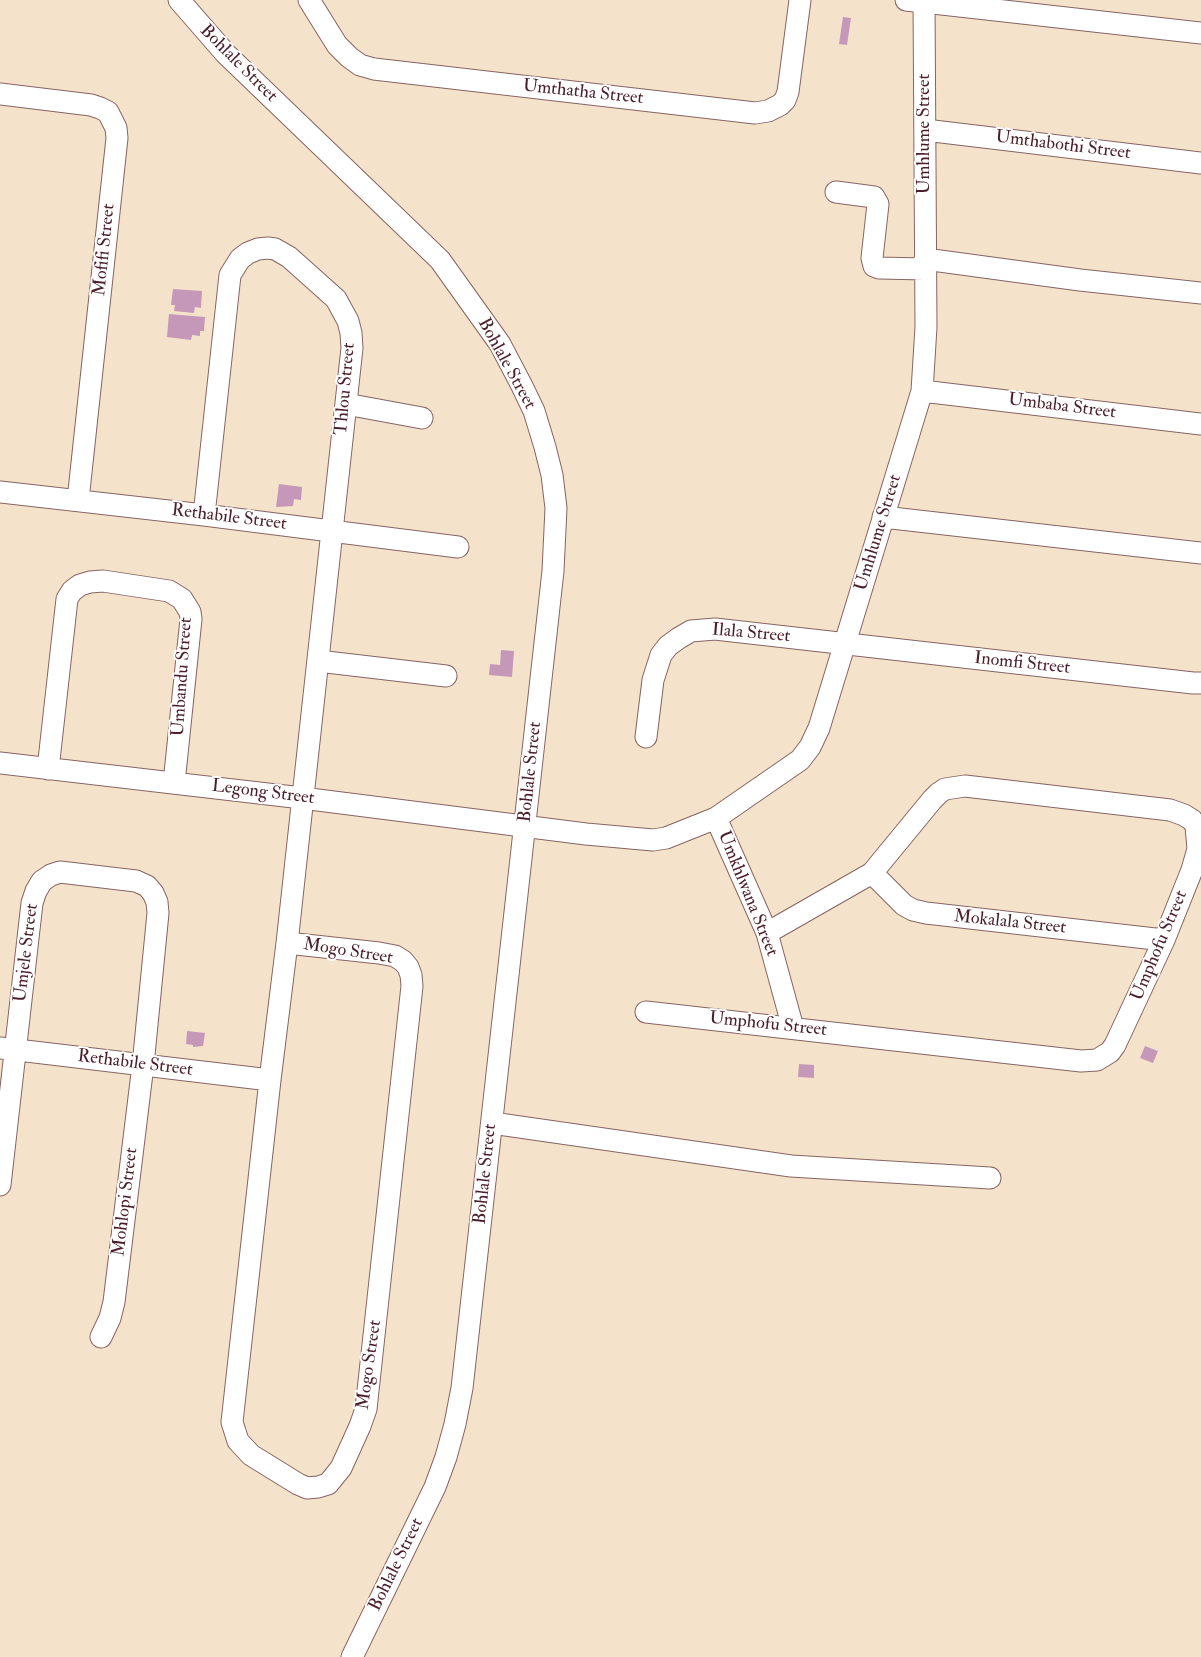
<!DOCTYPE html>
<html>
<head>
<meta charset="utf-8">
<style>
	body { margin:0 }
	canvas { display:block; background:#f4e3ca }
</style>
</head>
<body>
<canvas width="1201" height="1657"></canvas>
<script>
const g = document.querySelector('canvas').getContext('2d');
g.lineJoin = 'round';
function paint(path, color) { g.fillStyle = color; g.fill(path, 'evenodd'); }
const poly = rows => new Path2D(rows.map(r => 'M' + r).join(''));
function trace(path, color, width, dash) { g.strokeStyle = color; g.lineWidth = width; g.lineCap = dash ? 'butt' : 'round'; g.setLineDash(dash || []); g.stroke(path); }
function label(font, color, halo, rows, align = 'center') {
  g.font = font + ' "IM FELL Double Pica",serif'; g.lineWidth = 4; g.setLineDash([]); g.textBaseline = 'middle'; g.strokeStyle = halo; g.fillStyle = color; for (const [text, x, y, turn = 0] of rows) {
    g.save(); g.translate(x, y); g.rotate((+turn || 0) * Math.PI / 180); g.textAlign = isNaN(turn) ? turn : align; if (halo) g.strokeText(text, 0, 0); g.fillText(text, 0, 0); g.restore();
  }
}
paint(poly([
	[843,17,851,18,847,45,839,44],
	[173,289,202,291,201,308,195,307,194,313,174,311,175,305,171,305],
	[169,314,205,317,204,331,200,331,200,336,192,335,191,340,167,337],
	[279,484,302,487,301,500,294,499,293,506,276,507],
	[501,650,514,651,512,677,489,675,490,664,500,665],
	[187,1031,205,1033,203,1046,193,1047,193,1045,186,1044],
	[1145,1046,1158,1051,1153,1063,1140,1058],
	[799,1064,814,1065,814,1078,798,1077]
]), '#c598ba');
const minor = poly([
	[179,0,226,54,440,260,500,344,522,386,534,411,545,447,552,475,556,508,553,571,462,1388,455,1424,446,1457,435,1487,352,1657],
	[309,0,337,45,349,57,360,65,374,69,755,113,768,111,780,105,785,100,788,92,800,0],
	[906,0,1201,33],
	[0,94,91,105,100,108,108,112,116,128,117,138,78,500],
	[925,130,1201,163],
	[836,192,874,197,878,204,872,258,874,266,879,268,925,269],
	[925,259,1080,280,1201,293],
	[922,391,1201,424],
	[346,404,422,418],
	[0,492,204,515,458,547],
	[204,515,230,275,240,259,248,253,258,249,268,248,275,249,289,257,336,299,348,321,351,333,352,348,287,943,270,1080,232,1422,238,1441,251,1455,298,1484,307,1488,318,1487,328,1484,341,1468,360,1426,366,1409,412,986,411,975,408,967,403,961,395,956,379,953,287,943],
	[883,517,1201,553],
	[318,661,446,676],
	[646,737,653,680,661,655,668,646,679,638,691,631,715,629,1193,683,1201,683],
	[0,763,302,798,586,834,653,840,666,838,716,818,800,760,810,747,819,728,922,391,926,327,924,0],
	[48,769,67,599,72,591,80,585,90,582,103,581,169,591,182,599,190,612,191,619,174,783],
	[716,818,767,933,793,1028],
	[872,873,904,905,913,910,926,913,1164,940],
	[646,1012,1081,1061,1097,1060,1110,1052,1115,1045,1164,940,1192,870,1198,849,1196,826,1192,820,1184,815,1170,810,965,786,945,789,939,793,932,800,872,873,767,933],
	[0,1048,270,1080],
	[492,1123,791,1166,990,1178],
	[0,1185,32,903,36,891,42,881,51,875,60,872,136,881,147,886,153,893,157,902,158,913,143,1065,114,1302,110,1318,101,1337]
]);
trace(minor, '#866463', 23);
trace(minor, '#fff', 21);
label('18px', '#4a1f2b', '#fff', [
	["Bohlale Street",238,64,45],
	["Umthatha Street",583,93,6],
	["Umhlume Street",925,134,-90],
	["Umthabothi Street",1063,146,7],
	["Mofifi Street",105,250,-84],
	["Bohlale Street",506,364,61],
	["Thlou Street",346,389,-85],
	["Umbaba Street",1062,407,7],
	["Rethabile Street",229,518,7],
	["Umhlume Street",879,533,-73],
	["Ilala Street",751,634,5],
	["Inomfi Street",1022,664,6],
	["Umbandu Street",183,677,-86],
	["Bohlale Street",531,772,-84],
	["Legong Street",263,793,7],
	["Umkhlwana Street",747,894,68],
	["Mokalala Street",1010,923,6],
	["Umphofu Street",1160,946,-67],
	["Mogo Street",348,952,9],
	["Umjele Street",27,953,-83],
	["Umphofu Street",768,1025,6],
	["Rethabile Street",135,1064,7],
	["Bohlale Street",486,1174,-84],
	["Mohlopi Street",126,1202,-83],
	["Mogo Street",370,1365,-82],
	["Bohlale Street",397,1565,-64]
]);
</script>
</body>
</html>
